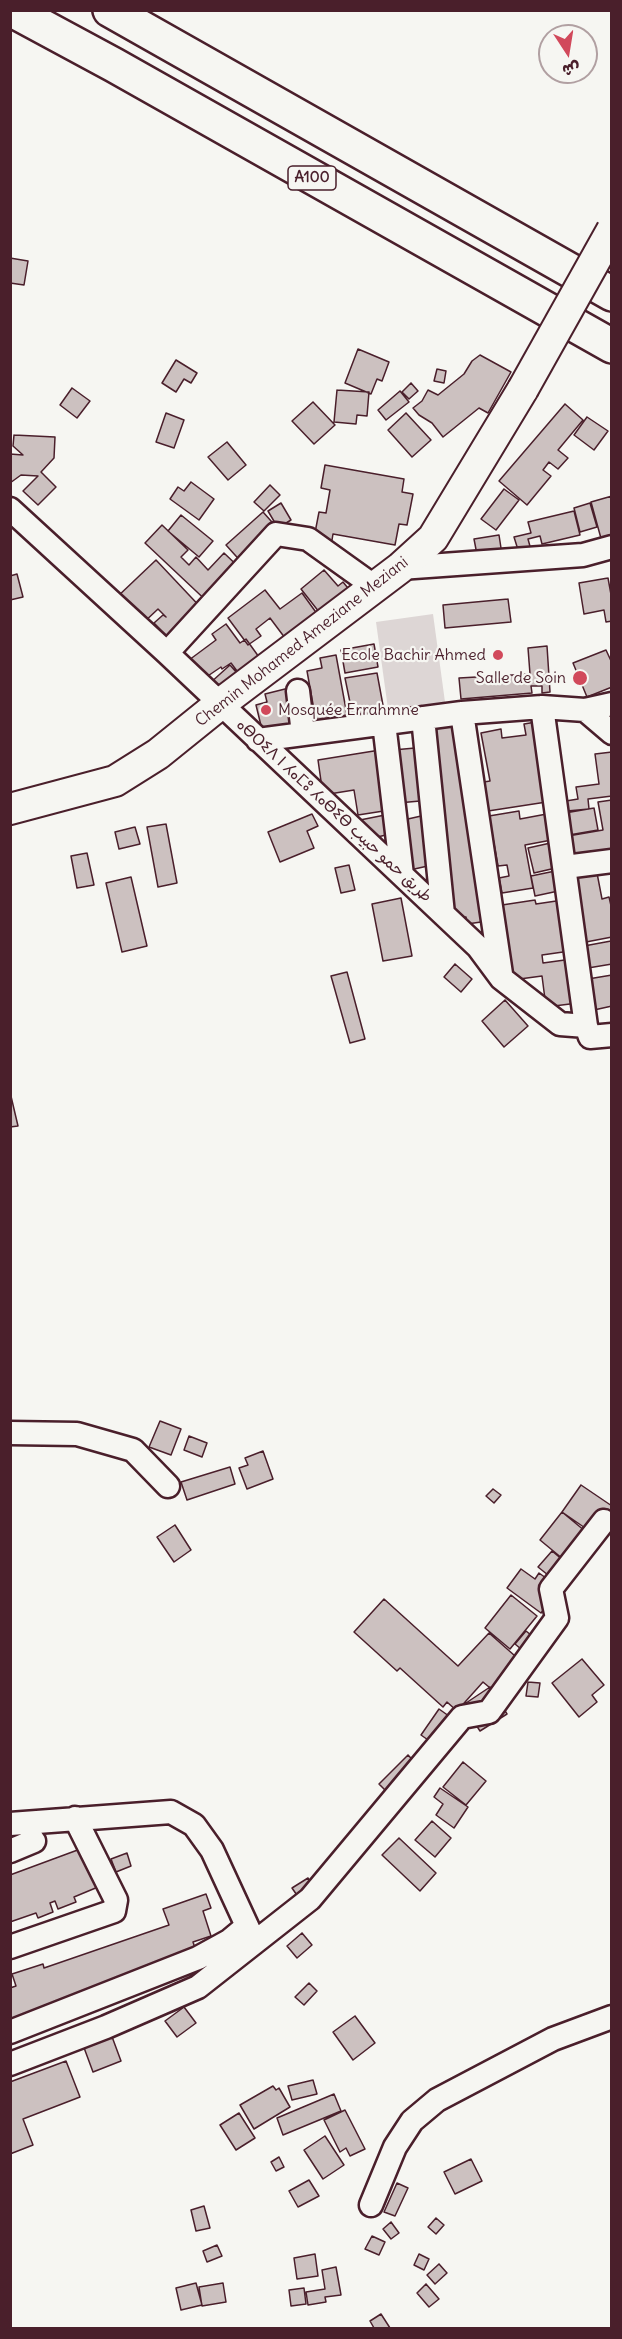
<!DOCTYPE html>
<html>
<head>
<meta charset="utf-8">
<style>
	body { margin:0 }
	#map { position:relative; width:622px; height:2339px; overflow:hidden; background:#f6f6f2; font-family:Delius,"Playpen Sans Arabic",sans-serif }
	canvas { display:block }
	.frame { position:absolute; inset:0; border:12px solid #4a1f2b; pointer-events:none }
	.north { position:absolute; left:538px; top:24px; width:60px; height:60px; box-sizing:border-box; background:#f6f6f2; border:2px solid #b1a0a2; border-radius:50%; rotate:168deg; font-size:16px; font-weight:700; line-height:24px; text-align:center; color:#4a1f2b }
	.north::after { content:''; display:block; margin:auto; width:21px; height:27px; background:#d1495b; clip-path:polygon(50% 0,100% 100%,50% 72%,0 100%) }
</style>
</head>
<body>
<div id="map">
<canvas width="622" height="2339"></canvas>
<div class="frame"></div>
<div class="north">ش</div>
</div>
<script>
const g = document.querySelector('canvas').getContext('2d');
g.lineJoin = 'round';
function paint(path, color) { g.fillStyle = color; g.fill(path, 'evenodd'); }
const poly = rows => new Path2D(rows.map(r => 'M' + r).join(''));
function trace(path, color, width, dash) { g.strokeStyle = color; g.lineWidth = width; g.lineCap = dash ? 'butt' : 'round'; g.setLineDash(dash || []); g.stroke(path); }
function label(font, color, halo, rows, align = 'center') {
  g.font = font + ' Delius,"Playpen Sans Arabic","Noto Sans Tifinagh",sans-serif'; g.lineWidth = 4.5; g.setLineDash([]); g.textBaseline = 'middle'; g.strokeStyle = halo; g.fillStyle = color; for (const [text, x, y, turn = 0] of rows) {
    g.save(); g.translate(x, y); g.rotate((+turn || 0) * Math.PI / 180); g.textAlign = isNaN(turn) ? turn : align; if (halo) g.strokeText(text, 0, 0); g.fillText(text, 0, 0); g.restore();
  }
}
paint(poly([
	[433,614,445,702,388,709,376,622]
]), '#ddd6d5');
const building = poly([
	[10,258,28,261,24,285,10,283,10,258],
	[358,349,389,362,382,381,377,379,371,394,345,383,358,349],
	[480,355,511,372,488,413,479,408,443,437,432,423,419,415,413,408,422,401,428,390,438,395,464,374,472,361,480,355],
	[176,360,197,373,191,383,184,379,176,392,162,383,176,360],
	[437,369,446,371,444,383,434,381,437,369],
	[411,383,418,391,409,399,402,392,411,383],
	[72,388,90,401,77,418,60,405,72,388],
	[337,390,369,392,367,416,357,415,356,424,334,422,337,390],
	[400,391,409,402,386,420,378,410,400,391],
	[313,402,335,425,314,444,292,421,313,402],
	[565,404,583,420,558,450,568,458,558,469,549,462,543,470,551,476,527,505,499,481,565,404],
	[166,413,184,420,174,448,156,442,166,413],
	[406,413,431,440,412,457,388,430,406,413],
	[587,417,608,431,594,450,574,435,587,417],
	[14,435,55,437,54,458,41,472,56,487,38,505,23,491,38,476,21,475,10,483,10,454,23,455,13,446,14,435],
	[227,442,246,465,228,480,208,457,227,442],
	[325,465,404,479,402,492,413,494,407,525,399,524,395,545,333,534,331,546,313,543,319,512,326,513,330,490,321,488,325,465],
	[191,482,214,499,199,520,170,499,178,487,184,491,191,482],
	[270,485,280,495,264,511,254,502,270,485],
	[504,489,519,500,496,530,481,519,504,489],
	[612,496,612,540,602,542,591,502,612,496],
	[281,503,291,520,278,528,268,511,281,503],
	[590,503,597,527,580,532,574,508,590,503],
	[574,511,580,535,542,544,540,536,528,539,531,550,519,553,514,537,531,533,528,522,574,511],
	[263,512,280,531,244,565,226,545,263,512],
	[181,515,213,541,199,557,168,531,181,515],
	[162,525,188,550,181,557,189,565,196,557,208,570,224,553,245,573,213,607,145,543,162,525],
	[499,535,503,561,479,565,474,539,499,535],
	[156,560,206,613,174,644,154,623,163,615,166,617,158,609,141,625,116,598,156,560],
	[324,570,338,586,343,582,352,593,323,617,301,589,324,570],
	[17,574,23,597,10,600,10,576,17,574],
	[608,578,612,600,612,621,606,622,604,610,584,614,579,583,608,578],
	[265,590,280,609,302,593,323,622,291,646,270,618,256,629,261,636,248,645,228,618,265,590],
	[508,599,511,622,445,628,443,605,508,599],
	[226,624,240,643,246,639,264,664,243,679,231,663,222,669,221,667,199,682,185,663,216,640,212,634,226,624],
	[374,644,378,667,345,673,341,650,374,644],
	[547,646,550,692,542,693,542,686,531,686,532,693,461,699,459,678,530,674,528,648,547,646],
	[606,650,612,663,612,687,587,697,573,663,606,650],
	[336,655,347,715,316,721,307,671,322,668,320,658,336,655],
	[230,665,244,681,223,700,209,684,230,665],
	[377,673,385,716,354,722,345,678,377,673],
	[289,688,299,730,264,738,256,705,267,702,265,694,289,688],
	[460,719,488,921,467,924,466,917,456,918,427,724,460,719],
	[542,721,553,801,488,811,484,782,490,781,481,733,501,729,502,738,526,735,524,724,542,721],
	[426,747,431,800,398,803,393,750,426,747],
	[380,750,390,810,358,815,354,790,323,795,318,760,380,750],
	[612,752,612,796,588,799,589,809,567,811,566,801,578,799,576,787,599,784,595,754,612,752],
	[612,800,612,855,572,862,568,836,603,830,598,802,612,800],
	[594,808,598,830,569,835,565,813,594,808],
	[519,811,520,819,552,813,557,839,525,845,533,888,502,893,499,878,509,876,507,865,498,866,489,816,519,811],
	[312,814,318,826,307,831,314,848,280,862,268,832,312,814],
	[430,814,441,863,410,870,399,821,430,814],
	[385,815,390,834,365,840,360,820,385,815],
	[166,824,177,883,158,887,147,827,166,824],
	[135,827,140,844,119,849,115,832,135,827],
	[555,842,560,867,534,873,528,848,555,842],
	[87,853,94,885,77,888,71,856,87,853],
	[349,865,355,890,341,893,335,868,349,865],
	[560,870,563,890,535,896,531,876,560,870],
	[597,873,602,899,609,897,612,910,612,937,586,942,574,878,597,873],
	[131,877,147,946,122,952,106,883,131,877],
	[401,898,412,956,383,961,372,904,401,898],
	[535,900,536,904,563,900,570,951,542,955,543,963,572,959,578,1003,546,1007,542,976,512,980,502,905,535,900],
	[611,941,612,964,588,968,584,946,611,941],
	[455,964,472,979,461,992,444,977,455,964],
	[347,972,365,1039,350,1043,331,976,347,972],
	[612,975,612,1006,594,1010,588,979,612,975],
	[505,1000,528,1026,504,1047,482,1021,505,1000],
	[10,1092,18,1126,10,1127,10,1092],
	[160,1421,181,1429,171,1455,149,1447,160,1421],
	[189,1436,207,1443,202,1457,184,1450,189,1436],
	[263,1451,273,1479,247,1489,239,1468,248,1465,245,1458,263,1451],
	[230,1467,235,1484,187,1500,181,1482,230,1467],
	[581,1485,612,1506,612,1524,601,1539,562,1512,581,1485],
	[493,1489,501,1495,494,1503,486,1496,493,1489],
	[562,1512,585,1531,563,1559,540,1540,562,1512],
	[175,1525,191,1550,174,1562,157,1537,175,1525],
	[552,1551,564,1561,563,1587,538,1567,552,1551],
	[521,1569,535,1579,539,1573,560,1588,541,1613,507,1588,521,1569],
	[511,1595,537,1616,510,1649,485,1628,511,1595],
	[384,1599,458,1666,489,1633,523,1663,496,1693,483,1682,457,1711,447,1702,443,1707,400,1668,397,1671,354,1632,384,1599],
	[526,1631,541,1643,524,1663,515,1656,521,1649,515,1644,526,1631],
	[582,1659,604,1685,592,1695,597,1702,579,1717,552,1683,582,1659],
	[528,1682,540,1683,538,1697,526,1696,528,1682],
	[490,1687,507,1714,480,1731,463,1705,490,1687],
	[439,1709,463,1726,445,1752,421,1735,439,1709],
	[408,1755,426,1774,391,1796,379,1784,408,1755],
	[463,1762,486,1781,466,1805,443,1787,463,1762],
	[440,1788,468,1807,454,1828,436,1815,443,1804,434,1797,440,1788],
	[432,1821,451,1838,435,1857,415,1840,432,1821],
	[399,1838,436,1873,420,1891,382,1855,399,1838],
	[83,1848,98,1887,74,1897,76,1902,58,1909,55,1901,50,1903,53,1912,38,1918,36,1913,10,1922,10,1875,83,1848],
	[127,1853,131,1866,116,1872,111,1859,127,1853],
	[308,1878,317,1891,301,1901,292,1888,308,1878],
	[206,1894,211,1908,203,1911,211,1936,193,1942,197,1954,10,2019,10,1988,16,1986,12,1974,43,1964,44,1968,169,1925,163,1909,206,1894],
	[302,1933,312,1945,297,1958,287,1946,302,1933],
	[309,1983,317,1991,304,2005,295,1997,309,1983],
	[184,2007,196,2023,177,2037,165,2021,184,2007],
	[355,2016,375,2043,353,2060,333,2032,355,2016],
	[111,2034,121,2061,93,2072,83,2045,111,2034],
	[66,2061,80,2097,23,2119,33,2145,10,2154,10,2082,66,2061],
	[313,2080,317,2094,292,2100,288,2086,313,2080],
	[273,2086,276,2090,279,2088,290,2107,254,2129,240,2105,273,2086],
	[334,2094,341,2111,283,2135,277,2118,334,2094],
	[345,2110,365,2149,350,2156,346,2148,340,2152,324,2120,345,2110],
	[239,2113,255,2138,236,2150,220,2125,239,2113],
	[325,2136,344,2165,323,2179,304,2150,325,2136],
	[279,2157,284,2167,276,2171,271,2162,279,2157],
	[471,2159,482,2181,455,2194,444,2172,471,2159],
	[309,2180,319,2196,298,2207,289,2191,309,2180],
	[397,2183,408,2188,395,2216,384,2212,397,2183],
	[204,2206,210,2228,196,2231,191,2210,204,2206],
	[436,2218,444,2225,436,2234,428,2227,436,2218],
	[391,2222,399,2233,391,2239,383,2229,391,2222],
	[372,2236,385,2242,379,2255,365,2249,372,2236],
	[217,2245,222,2256,207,2262,203,2251,217,2245],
	[315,2254,318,2276,297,2279,294,2258,315,2254],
	[419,2254,429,2259,424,2270,414,2265,419,2254],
	[439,2264,447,2273,435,2284,427,2275,439,2264],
	[336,2267,341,2295,325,2297,326,2302,308,2305,306,2292,325,2289,322,2270,336,2267],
	[196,2283,202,2305,181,2310,176,2288,196,2283],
	[223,2283,226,2302,202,2306,199,2287,223,2283],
	[426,2284,439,2299,429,2307,417,2293,426,2284],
	[304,2288,306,2304,291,2306,289,2290,304,2288],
	[381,2314,390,2328,374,2328,370,2321,381,2314]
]);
paint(building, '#ccc1c0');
trace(building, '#4a1f2b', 1.5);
const minor = poly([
	[10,509,167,653,478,947,501,978,560,1024,586,1026,590,1037,612,1035],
	[400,568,583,555,612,547],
	[167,653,276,534,308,539,375,587],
	[298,691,303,734],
	[542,707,586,1026],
	[585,710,612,733],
	[462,713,501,974],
	[423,718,443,914],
	[384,723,402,875],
	[258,740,462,713,542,707,585,710,612,704],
	[565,867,612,861],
	[10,1433,77,1434,133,1450,168,1486],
	[10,1824,171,1812,194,1825,212,1850,254,1941],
	[10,1851,34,1841],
	[10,1947,114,1911,116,1900,75,1818],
	[10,2032,198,1958,229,1941,247,1926],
	[10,2064,106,2027,198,1987,310,1899,462,1717,489,1712,557,1618,551,1589,604,1521],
	[371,2205,395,2147,412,2121,437,2100,553,2039,612,2017]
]);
const major = poly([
	[10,809,115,781,158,754,220,704,400,568,433,538,523,389]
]);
const highway = poly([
	[12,10,114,65,612,346],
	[110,10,612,294]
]);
trace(minor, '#4a1f2b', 27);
trace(major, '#4a1f2b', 34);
trace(highway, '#4a1f2b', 38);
trace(minor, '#f6f6f2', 22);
trace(major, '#f6f6f2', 30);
trace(highway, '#f6f6f2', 33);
const majorBridge = poly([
	[523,389,612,230]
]);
trace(majorBridge, '#4a1f2b', 34, []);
trace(majorBridge, '#f6f6f2', 30);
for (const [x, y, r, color] of [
	[498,655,6,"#d1495b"],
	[580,678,8,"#d1495b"],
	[266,710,6,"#d1495b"]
]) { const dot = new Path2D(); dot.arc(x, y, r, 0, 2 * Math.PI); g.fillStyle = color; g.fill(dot); trace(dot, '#f6f6f2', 2); }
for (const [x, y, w] of [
	[312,178,48]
]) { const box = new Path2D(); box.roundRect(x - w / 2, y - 12, w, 24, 4.5); g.fillStyle = '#f6f6f2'; g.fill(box); trace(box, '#4a1f2b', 1.5); }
label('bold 15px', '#4a1f2b', null, [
	["A100",312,178]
]);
label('16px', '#4a1f2b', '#f6f6f2', [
	["Chemin Mohamed Ameziane Meziani",302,642,-38],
	["ⴰⴱⵔⵉⴷ ⵏ ⵃⴰⵎⵓ ⵃⴰⴱⵉⴱ طريق حمو حبيب",334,811,43]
]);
label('16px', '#4a1f2b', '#f6f6f2', [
	["Ecole Bachir Ahmed",486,655],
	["Salle de Soin",566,678],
	["Mosquée Errahmne",278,710,"left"]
], 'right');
</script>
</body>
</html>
